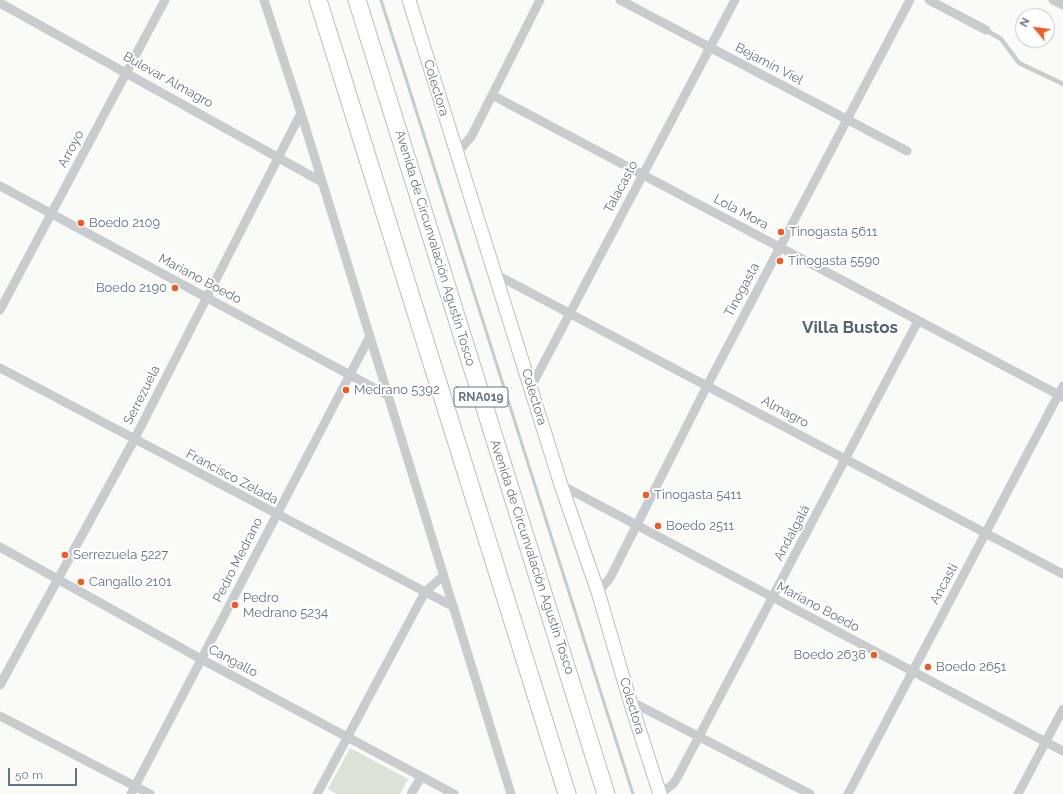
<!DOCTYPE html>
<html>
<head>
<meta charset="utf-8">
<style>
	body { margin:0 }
	#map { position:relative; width:1063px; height:794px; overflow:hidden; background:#fafaf7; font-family:Raleway,sans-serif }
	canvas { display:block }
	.north { position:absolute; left:1015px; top:8px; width:40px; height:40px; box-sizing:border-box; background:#fff; border:1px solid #c1c7ce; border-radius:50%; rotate:299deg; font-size:11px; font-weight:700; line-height:16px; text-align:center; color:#637484 }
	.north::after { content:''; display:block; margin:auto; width:14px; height:18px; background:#ee5b24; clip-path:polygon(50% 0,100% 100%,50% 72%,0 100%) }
	.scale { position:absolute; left:8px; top:768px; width:69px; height:18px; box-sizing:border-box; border:2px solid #637484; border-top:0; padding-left:5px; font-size:12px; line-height:14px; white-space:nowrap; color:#637484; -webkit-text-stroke:3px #fff; paint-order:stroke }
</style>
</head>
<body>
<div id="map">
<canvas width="1063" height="794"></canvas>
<div class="north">N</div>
<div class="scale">50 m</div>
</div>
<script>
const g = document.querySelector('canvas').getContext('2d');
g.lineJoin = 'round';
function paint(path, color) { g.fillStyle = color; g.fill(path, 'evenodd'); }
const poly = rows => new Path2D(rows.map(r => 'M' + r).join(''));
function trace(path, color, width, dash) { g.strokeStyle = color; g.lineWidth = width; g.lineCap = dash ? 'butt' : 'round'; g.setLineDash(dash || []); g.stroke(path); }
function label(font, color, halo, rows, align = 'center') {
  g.font = font + ' Raleway,sans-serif'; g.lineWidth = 4; g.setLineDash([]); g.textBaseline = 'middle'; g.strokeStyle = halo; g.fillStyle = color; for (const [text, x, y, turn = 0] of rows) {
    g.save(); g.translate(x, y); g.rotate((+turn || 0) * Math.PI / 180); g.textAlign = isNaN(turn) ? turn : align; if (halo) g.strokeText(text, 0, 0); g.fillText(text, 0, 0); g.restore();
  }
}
paint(poly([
	[350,748,408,779,400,794,337,794,328,789]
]), '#dbe2d8');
trace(poly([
	[381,0,633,794]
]), '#c2ccd1', 3);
const secondary = poly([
	[409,0,561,485,598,592,630,701,660,794]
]);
const highway = poly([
	[318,0,567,794],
	[357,0,606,794]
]);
trace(secondary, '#babfc4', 15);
trace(highway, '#babec1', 19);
trace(poly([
	[986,30,1001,39,1019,63,1063,84]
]), '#c8cccf', 4.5);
trace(poly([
	[264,0,301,113,511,794],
	[620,0,907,151],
	[929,0,986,30],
	[1053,0,1063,5],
	[0,3,322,182],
	[492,95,1063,397],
	[456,154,471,137,540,0],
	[0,186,387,395],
	[495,274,1063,574],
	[0,310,165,0],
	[0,368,454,607],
	[531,387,735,0],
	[561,485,1063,751],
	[0,547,201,659,454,794],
	[598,592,610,578,707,386,910,0],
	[0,685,134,440,301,113],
	[630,701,810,794],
	[0,716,150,794],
	[131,794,369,338],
	[317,794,425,592,444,575],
	[411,794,421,777],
	[660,794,673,784,677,778,918,321],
	[848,794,1063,386],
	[1018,794,1063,709]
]), '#c8cccf', 9);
trace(secondary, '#fff', 13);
trace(highway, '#fff', 17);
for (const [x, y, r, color] of [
	[81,223,4,"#ee5b24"],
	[781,232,4,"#ee5b24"],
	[780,261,4,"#ee5b24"],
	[175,288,4,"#ee5b24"],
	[346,390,4,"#ee5b24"],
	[646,495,4,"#ee5b24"],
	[658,526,4,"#ee5b24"],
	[65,555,4,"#ee5b24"],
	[81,582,4,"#ee5b24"],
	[235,605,4,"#ee5b24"],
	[874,655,4,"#ee5b24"],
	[928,667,4,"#ee5b24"]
]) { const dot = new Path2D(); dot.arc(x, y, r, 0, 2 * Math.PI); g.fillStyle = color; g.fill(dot); trace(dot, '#fff', 1.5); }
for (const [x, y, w] of [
	[481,397,54]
]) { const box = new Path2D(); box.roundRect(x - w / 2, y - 10, w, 20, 3); g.fillStyle = '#fff'; g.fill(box); trace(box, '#637484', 1); }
label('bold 12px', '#637484', null, [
	["RNA019",481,397]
]);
label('13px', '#637484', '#fff', [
	["Bejamín Viel",769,64,28],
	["Bulevar Almagro",168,80,29],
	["Colectora",436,88,73],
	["Arroyo",71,149,-62],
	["Talacasto",621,187,-62],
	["Lola Mora",741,212,28],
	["Avenida de Circunvalación Agustín Tosco",435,248,73],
	["Mariano Boedo",200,279,28],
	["Tinogasta",742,290,-62],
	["Serrezuela",142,395,-63],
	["Colectora",534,397,73],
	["Almagro",785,412,28],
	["Francisco Zelada",232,477,28],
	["Andalgalá",792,533,-62],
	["Avenida de Circunvalación Agustín Tosco",532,557,72],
	["Pedro Medrano",238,560,-63],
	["Ancasti",944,584,-62],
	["Mariano Boedo",818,607,28],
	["Cangallo",233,661,28],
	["Colectora",632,706,73]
]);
label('13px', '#637484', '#fff', [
	["Boedo 2109",89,223],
	["Tinogasta 5611",789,232],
	["Tinogasta 5590",788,261],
	["Boedo 2190",167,288,"right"],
	["Medrano 5392",354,390],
	["Tinogasta 5411",654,495],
	["Boedo 2511",666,526],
	["Serrezuela 5227",73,555],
	["Cangallo 2101",89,582],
	["Pedro",243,598],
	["Medrano 5234",243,613],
	["Boedo 2638",866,655,"right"],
	["Boedo 2651",936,667]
], 'left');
label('bold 17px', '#55636f', '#fff', [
	["Villa Bustos",850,328]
]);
</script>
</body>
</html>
